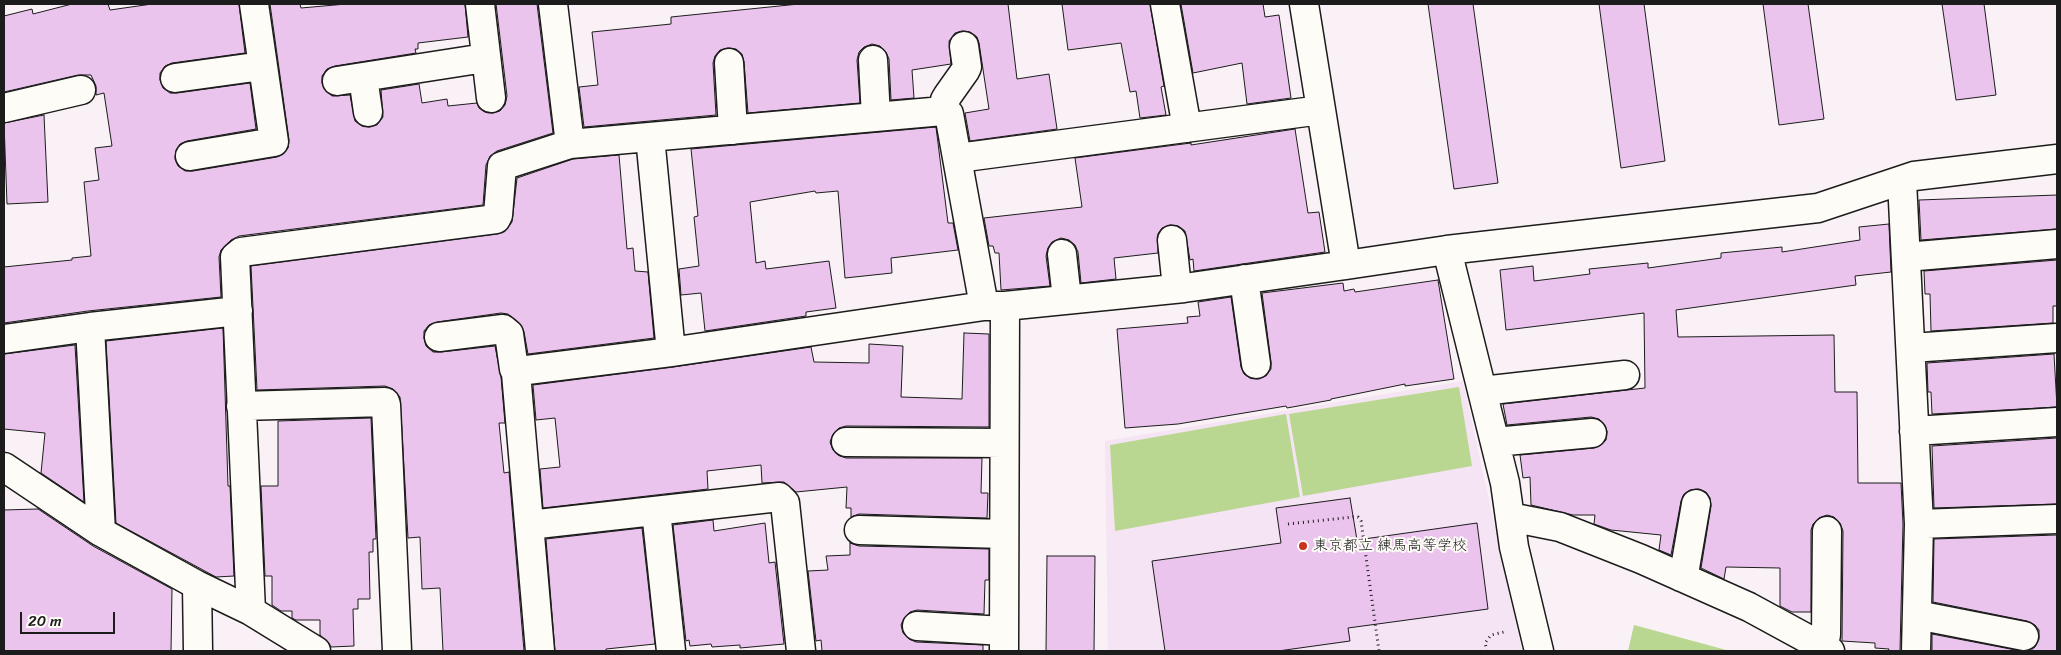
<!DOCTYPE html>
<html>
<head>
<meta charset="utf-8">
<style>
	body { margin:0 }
	#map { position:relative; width:2061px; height:655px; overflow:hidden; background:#f9f1f5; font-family:Sriracha,sans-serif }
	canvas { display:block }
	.frame { position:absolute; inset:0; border:5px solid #1c1c1c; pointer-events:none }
	.scale { position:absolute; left:20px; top:612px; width:95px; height:22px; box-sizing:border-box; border:2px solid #1c1c1c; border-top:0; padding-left:6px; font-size:15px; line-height:18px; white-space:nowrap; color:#1c1c1c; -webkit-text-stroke:4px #fdfcf7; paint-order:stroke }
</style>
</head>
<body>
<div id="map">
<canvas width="2061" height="655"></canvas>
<div class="frame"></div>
<div class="scale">20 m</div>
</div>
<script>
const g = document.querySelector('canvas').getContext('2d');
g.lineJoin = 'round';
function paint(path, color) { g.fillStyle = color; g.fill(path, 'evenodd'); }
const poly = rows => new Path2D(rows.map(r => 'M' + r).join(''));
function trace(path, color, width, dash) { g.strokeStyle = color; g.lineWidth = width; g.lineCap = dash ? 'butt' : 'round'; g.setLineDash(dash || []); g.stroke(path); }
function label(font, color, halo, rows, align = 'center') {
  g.font = font + ' Sriracha,"Klee One",sans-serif'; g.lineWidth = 4; g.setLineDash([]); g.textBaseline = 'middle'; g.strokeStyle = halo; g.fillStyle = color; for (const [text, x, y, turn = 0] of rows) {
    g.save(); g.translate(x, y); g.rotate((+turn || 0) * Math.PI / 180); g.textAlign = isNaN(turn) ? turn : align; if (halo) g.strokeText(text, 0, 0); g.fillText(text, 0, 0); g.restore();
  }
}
paint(poly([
	[1463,381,1522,651,1108,651,1105,441]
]), '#f5e4f3');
paint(poly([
	[1459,387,1472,466,1303,496,1289,414],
	[1286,414,1300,497,1115,531,1110,445],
	[1634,625,1730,651,1628,651]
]), '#b9d790');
const building = poly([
	[72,4,108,4,110,10,152,4,239,4,245,53,172,63,165,66,160,73,160,80,163,88,170,93,177,93,250,83,256,129,187,141,180,144,176,150,175,159,178,166,185,171,193,171,277,157,283,154,288,148,289,140,270,4,300,4,301,8,346,4,465,4,468,37,418,43,418,49,415,49,416,53,335,66,327,69,322,76,322,83,325,90,332,96,350,95,355,121,362,126,370,127,377,125,383,117,381,90,419,84,422,103,447,99,448,106,477,103,479,108,485,112,493,113,500,111,505,105,507,96,496,4,537,4,553,133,497,151,490,156,486,165,483,205,239,236,231,240,221,250,219,257,221,297,88,311,4,323,4,267,72,260,72,258,91,256,84,182,99,180,95,148,112,146,104,93,96,95,96,86,91,75,78,75,4,92,4,16,32,9,33,14,72,4],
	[799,4,1008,4,1017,79,1049,74,1057,129,970,141,965,113,989,109,979,43,977,37,970,32,962,31,955,33,949,41,951,64,912,70,914,98,891,100,889,59,886,52,880,46,872,44,864,47,859,52,857,60,860,103,748,113,744,62,742,54,736,49,728,48,720,50,715,56,713,63,716,115,584,127,579,87,598,85,592,32,671,24,671,17,799,4],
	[1062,4,1150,4,1164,86,1161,87,1166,115,1140,118,1136,91,1130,92,1121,43,1068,50,1062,4],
	[1181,4,1263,4,1265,17,1279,15,1291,98,1247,104,1242,63,1193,73,1181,4],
	[1428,4,1473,4,1498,183,1454,189,1428,4],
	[1599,4,1644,4,1665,161,1621,168,1599,4],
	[1763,4,1808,4,1824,119,1779,125,1763,4],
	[1942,4,1984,4,1996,95,1956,100,1942,4],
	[44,115,48,202,7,204,4,123,44,115],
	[936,127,948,223,953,223,958,250,891,258,892,273,845,278,838,191,816,193,815,191,750,202,756,263,765,261,766,269,829,261,836,308,806,312,806,316,705,331,701,293,681,295,679,269,699,266,694,217,698,216,691,149,936,127],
	[1295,129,1308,213,1319,212,1325,252,1194,271,1193,259,1190,260,1185,231,1178,226,1170,225,1162,228,1158,234,1158,253,1114,258,1116,279,1081,283,1078,252,1075,245,1069,240,1061,238,1052,242,1048,248,1046,256,1050,286,1001,290,999,253,995,253,993,246,989,246,984,218,1082,207,1075,158,1191,143,1191,145,1295,129],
	[619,155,627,249,633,248,635,271,648,272,654,338,528,354,524,332,519,323,508,314,501,313,437,322,429,325,424,331,424,338,426,346,433,352,441,352,495,346,501,377,505,423,499,423,504,473,509,472,524,651,443,651,440,588,422,589,420,537,408,538,400,397,393,389,385,386,257,390,251,266,498,234,505,231,512,222,517,178,573,159,619,155],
	[2057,195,2057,229,1921,240,1919,200,2057,195],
	[1889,224,1891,272,1855,276,1856,285,1676,310,1678,337,1834,335,1835,392,1857,392,1858,483,1901,483,1903,524,1900,651,1888,651,1889,649,1875,648,1875,643,1842,641,1843,531,1840,523,1834,517,1827,515,1819,518,1813,524,1811,530,1811,612,1792,612,1780,606,1780,568,1726,567,1724,579,1701,568,1711,506,1710,498,1706,492,1699,489,1690,490,1684,494,1681,501,1671,555,1659,550,1661,535,1611,530,1594,524,1595,515,1573,515,1531,505,1530,477,1523,478,1520,455,1594,448,1601,445,1606,440,1607,431,1604,424,1599,419,1591,417,1507,425,1503,404,1645,388,1644,313,1506,330,1500,270,1533,266,1534,281,1590,274,1589,269,1648,263,1648,268,1721,258,1721,253,1782,247,1782,252,1860,240,1859,227,1889,224],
	[2057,260,2057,306,2053,306,2053,323,1931,331,1930,294,1925,294,1924,271,2057,260],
	[1438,280,1454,379,1405,386,1405,384,1331,399,1331,400,1287,408,1286,406,1178,424,1125,428,1117,329,1188,323,1187,317,1200,316,1198,302,1231,297,1241,367,1244,374,1250,378,1259,379,1266,376,1271,369,1271,362,1262,293,1343,283,1344,291,1354,289,1355,292,1438,280],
	[223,328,228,486,230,486,234,576,216,577,116,523,106,341,223,328],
	[964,333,989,334,989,427,846,426,839,428,833,434,830,442,833,450,838,455,846,458,982,458,981,493,988,493,987,518,859,514,851,517,851,508,846,508,847,487,796,492,784,482,762,483,761,465,707,471,708,489,543,508,540,469,560,467,555,418,536,420,533,385,673,367,811,347,814,362,869,363,869,344,903,346,901,397,962,399,964,333],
	[75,345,84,502,41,473,45,433,4,429,4,354,75,345],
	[2054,354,2057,407,1932,414,1931,392,1928,392,1927,363,2054,354],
	[371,418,376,539,373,539,373,552,369,552,370,599,358,599,358,609,353,609,354,646,331,647,329,643,320,635,320,620,296,620,292,618,292,611,281,611,272,605,272,576,265,576,261,486,278,486,278,421,371,418],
	[2057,438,2057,504,1934,508,1932,446,2057,438],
	[1350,498,1357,540,1477,523,1488,609,1348,628,1350,641,1278,651,1165,651,1152,561,1281,543,1276,508,1350,498],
	[38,509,93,546,172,589,171,651,4,651,4,510,38,509],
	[713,520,714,531,765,523,769,563,775,562,784,644,740,648,740,645,712,647,711,644,690,646,689,640,686,641,673,525,713,520],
	[642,528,655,644,606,649,606,651,555,651,546,539,642,528],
	[2057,535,2057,651,2023,651,2030,651,2035,647,2039,639,2039,630,2035,625,2027,621,1933,602,1934,539,2057,535],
	[850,543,859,546,989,549,989,580,985,580,984,614,917,610,910,612,904,618,901,625,903,633,909,639,916,642,983,645,983,651,822,651,821,640,816,641,808,571,828,570,826,556,850,555,850,543],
	[1047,556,1095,556,1094,651,1046,651,1047,556],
	[1932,634,2021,651,1932,651,1932,634]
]);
paint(building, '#ebc4ee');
trace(building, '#1c1c1c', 1);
const minor = poly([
	[480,4,491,98],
	[553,4,570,144],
	[1165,4,1187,128],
	[1304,4,1346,265,1447,250,1505,483,1514,547,1539,651],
	[873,60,876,117],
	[729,63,733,130],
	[363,77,368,112],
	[175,78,262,66],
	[337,81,485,58],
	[4,108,81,90],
	[943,111,945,100,948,95,965,71,967,67,964,46],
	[650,137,671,352],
	[190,156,274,142,254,4],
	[958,158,1321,110],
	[1902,181,1919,524,1916,651],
	[1172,240,1177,288],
	[1447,250,1818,208,1914,176,2057,159],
	[1062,254,1067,299],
	[1906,257,2057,244],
	[1244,279,1256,364],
	[90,327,101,532],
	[439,337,503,329,509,334,514,369,516,373,540,651],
	[4,339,90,327,238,311],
	[1911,348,2057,338],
	[516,373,519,371,671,352,984,306,1005,306,1184,288,1346,265],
	[1482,391,1625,375],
	[241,406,385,402,386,405,397,651],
	[1914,431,2057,422],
	[846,442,1004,443],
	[1495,442,1592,433],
	[4,467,101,532,197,585,251,611,316,651],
	[656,511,671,651],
	[1510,517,1560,527,1641,559,1749,607,1830,651],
	[1919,524,2057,519],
	[529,525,779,497,785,503,801,651],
	[859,530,1004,534],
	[1681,577,1685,568,1696,504],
	[197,585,198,651],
	[251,611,235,257,241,252,496,219,498,215,502,166,570,144,943,111,949,114,984,306],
	[1917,615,2024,636],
	[917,626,1004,631],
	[1820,646,1826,635,1827,531],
	[1004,651,1005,306]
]);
trace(minor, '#1c1c1c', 31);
trace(poly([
	[1288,524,1353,517,1358,517,1361,521,1379,651],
	[1487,651,1485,643,1491,635,1504,632]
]), '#1c1c1c', 3, [1, 4]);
trace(minor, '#fdfcf7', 28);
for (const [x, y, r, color] of [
	[1303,546,5,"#c8321e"]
]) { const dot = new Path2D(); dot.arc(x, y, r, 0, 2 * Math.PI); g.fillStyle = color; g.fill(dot); trace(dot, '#fdfcf7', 2); }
label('15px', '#1c1c1c', '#fdfcf7', [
	["東京都立 練馬高等学校",1313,546]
], 'left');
</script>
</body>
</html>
